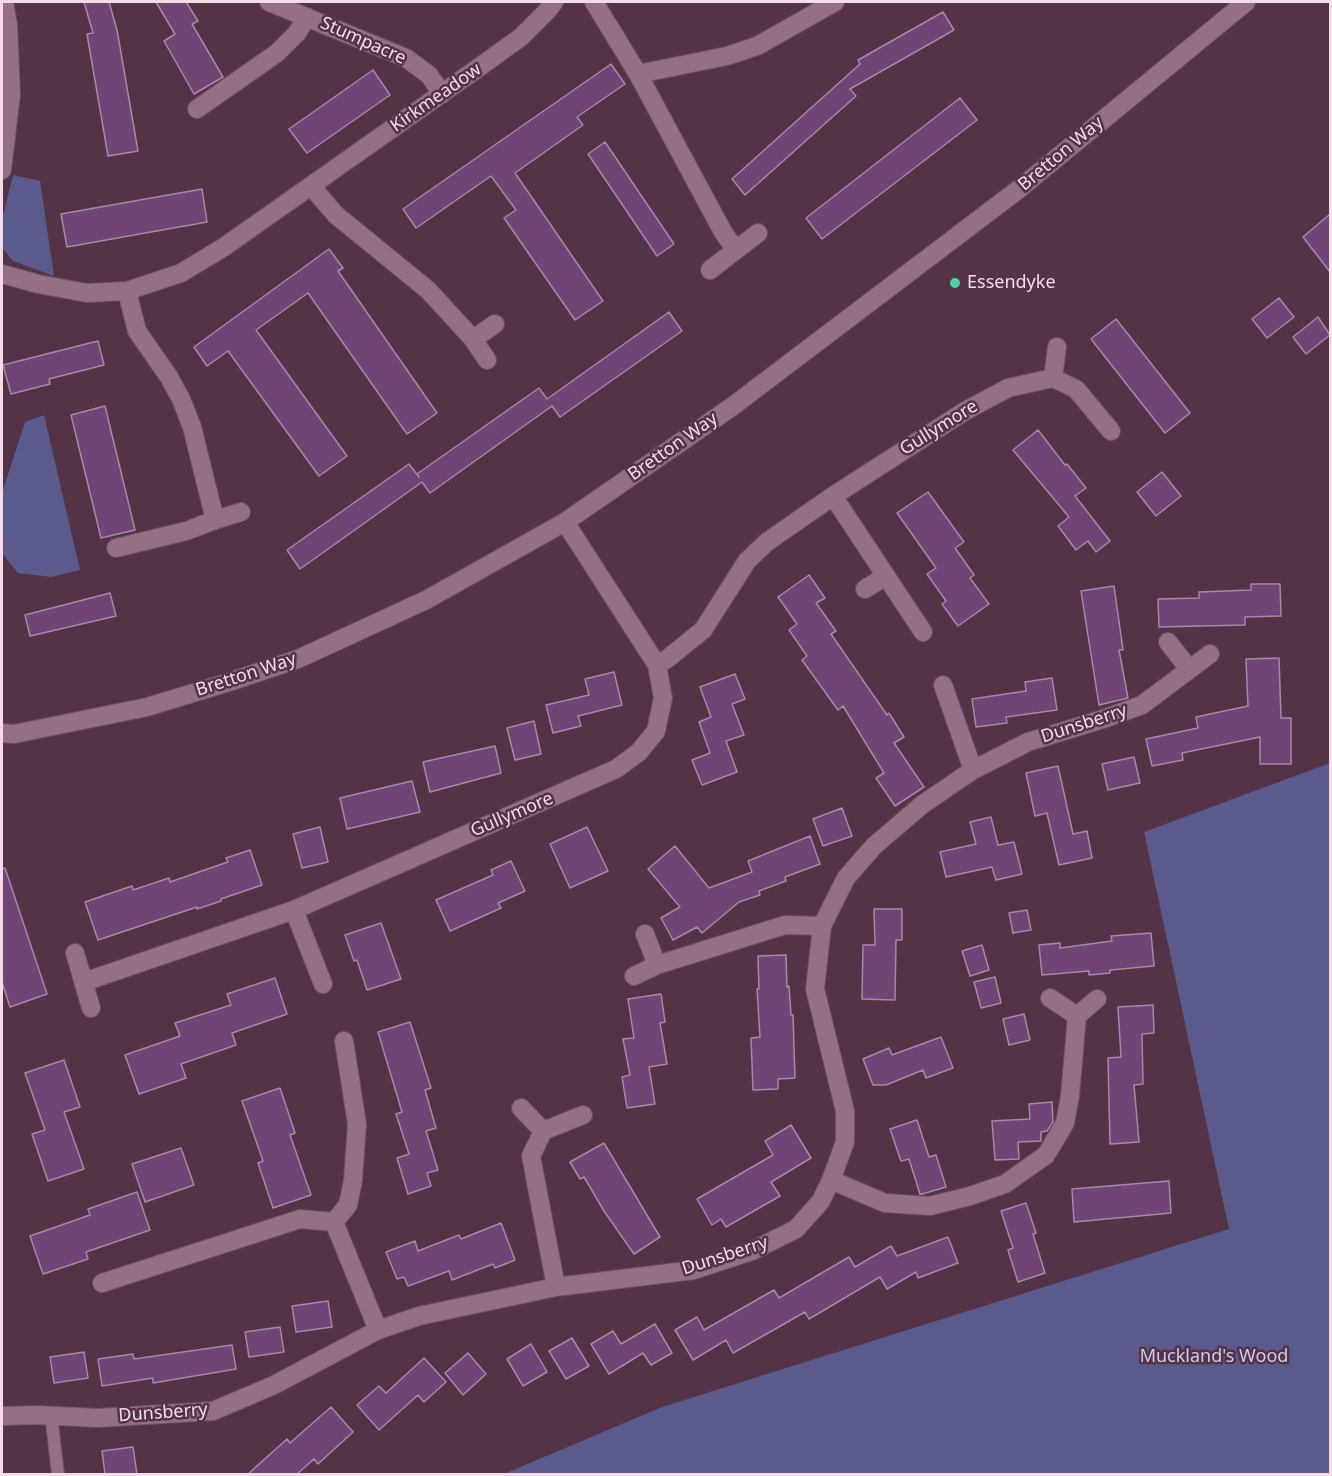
<!DOCTYPE html>
<html>
<head>
<meta charset="utf-8">
<style>
	body { margin:0 }
	#map { position:relative; width:1332px; height:1476px; overflow:hidden; background:#553347; font-family:"Noto Sans",sans-serif }
	canvas { display:block }
	.frame { position:absolute; inset:0; border:3px solid #f4dde9; pointer-events:none }
</style>
</head>
<body>
<div id="map">
<canvas width="1332" height="1476"></canvas>
<div class="frame"></div>
</div>
<script>
const g = document.querySelector('canvas').getContext('2d');
g.lineJoin = 'round';
function paint(path, color) { g.fillStyle = color; g.fill(path, 'evenodd'); }
const poly = rows => new Path2D(rows.map(r => 'M' + r).join(''));
function trace(path, color, width, dash) { g.strokeStyle = color; g.lineWidth = width; g.lineCap = dash ? 'butt' : 'round'; g.setLineDash(dash || []); g.stroke(path); }
function label(font, color, halo, rows, align = 'center') {
  g.font = font + ' "Noto Sans",sans-serif'; g.lineWidth = 5; g.setLineDash([]); g.textBaseline = 'middle'; g.strokeStyle = halo; g.fillStyle = color; for (const [text, x, y, turn = 0] of rows) {
    g.save(); g.translate(x, y); g.rotate((+turn || 0) * Math.PI / 180); g.textAlign = isNaN(turn) ? turn : align; if (halo) g.strokeText(text, 0, 0); g.fillText(text, 0, 0); g.restore();
  }
}
paint(poly([
	[13,175,40,181,54,276,13,261,2,248,2,220],
	[44,415,80,570,51,577,18,573,2,553,2,493,25,422],
	[1330,763,1330,1474,504,1474,662,1407,1229,1229,1144,832]
]), '#5a5a8c');
const building = poly([
	[84,2,109,2,117,30,138,151,108,156,87,34,93,33,84,2],
	[156,2,186,2,198,21,192,24,223,77,194,94,164,41,175,34,156,2],
	[943,12,954,30,850,89,856,96,745,195,732,179,860,64,858,60,943,12],
	[611,64,625,84,577,117,583,125,515,173,603,301,575,320,504,218,516,210,491,176,416,228,403,209,611,64],
	[373,70,390,95,307,153,289,129,373,70],
	[960,98,977,120,822,239,806,218,960,98],
	[605,142,674,244,657,256,588,154,605,142],
	[202,189,207,222,67,247,61,214,202,189],
	[1330,214,1330,272,1303,237,1330,214],
	[329,249,343,268,338,271,437,413,407,434,308,293,256,330,347,456,319,476,228,351,207,366,194,347,329,249],
	[1279,298,1294,317,1267,338,1252,319,1279,298],
	[669,312,682,331,560,417,552,406,430,493,422,482,300,569,287,550,409,464,419,477,417,474,539,388,547,399,669,312],
	[1318,317,1330,335,1306,354,1293,337,1318,317],
	[1116,319,1190,413,1165,433,1091,339,1116,319],
	[98,341,104,365,49,379,50,384,11,394,3,365,98,341],
	[105,406,135,530,101,538,71,415,105,406],
	[1038,430,1065,465,1067,464,1086,488,1075,496,1110,541,1096,552,1088,541,1076,550,1058,526,1069,517,1013,450,1038,430],
	[1162,472,1181,496,1156,516,1137,492,1162,472],
	[928,492,964,542,955,548,974,575,970,578,989,604,958,626,942,604,946,601,927,574,936,568,897,513,928,492],
	[809,575,825,598,816,603,836,631,831,634,887,715,889,713,904,737,894,743,924,787,895,806,876,778,884,773,843,706,838,710,802,660,807,656,789,630,797,624,778,597,809,575],
	[1251,584,1280,584,1281,616,1245,617,1245,625,1159,627,1158,599,1199,598,1199,592,1251,590,1251,584],
	[1114,586,1123,650,1119,650,1128,698,1099,705,1081,591,1114,586],
	[110,593,116,616,30,636,25,615,110,593],
	[1279,658,1281,718,1291,718,1291,764,1260,764,1260,737,1182,753,1183,760,1152,766,1146,739,1198,728,1196,717,1248,706,1246,659,1279,658],
	[614,672,622,705,578,716,581,726,553,733,546,705,589,695,585,679,614,672],
	[735,674,745,699,732,704,744,735,726,741,737,772,702,785,692,760,710,753,699,722,711,717,700,687,735,674],
	[1052,678,1057,710,1006,717,1007,723,976,727,972,699,1026,691,1025,682,1052,678],
	[534,721,541,754,515,760,507,728,534,721],
	[495,746,501,773,430,792,423,762,495,746],
	[1134,757,1140,783,1108,790,1102,764,1134,757],
	[1058,766,1073,834,1087,831,1092,858,1059,865,1047,813,1035,816,1026,773,1058,766],
	[412,781,420,812,347,829,340,798,412,781],
	[842,808,852,836,823,846,813,819,842,808],
	[991,817,998,845,1014,842,1022,874,996,880,992,867,946,877,940,852,976,844,970,822,991,817],
	[320,827,328,862,302,868,293,834,320,827],
	[587,827,608,871,570,888,550,844,587,827],
	[810,836,820,864,785,877,786,881,759,891,760,895,739,902,702,933,697,927,673,940,661,918,680,907,648,869,675,846,709,888,752,872,748,861,810,836],
	[250,850,262,885,221,899,221,901,197,909,197,907,98,940,85,902,132,886,133,890,169,878,170,882,228,862,226,858,250,850],
	[511,861,525,891,498,903,501,908,450,931,436,900,493,875,491,870,511,861],
	[5,868,47,994,10,1007,2,982,2,869,5,868],
	[874,909,902,909,902,940,896,940,895,1000,862,999,863,945,875,945,874,909],
	[1027,910,1031,930,1013,933,1009,913,1027,910],
	[381,923,401,979,367,990,357,960,354,961,345,935,381,923],
	[1151,933,1154,966,1110,970,1110,973,1089,975,1089,971,1042,975,1039,945,1060,943,1060,948,1112,941,1111,936,1151,933],
	[982,945,989,970,970,976,962,951,982,945],
	[786,955,787,987,789,986,791,1015,793,1015,795,1078,778,1079,778,1089,753,1090,751,1038,760,1037,757,989,759,989,758,956,786,955],
	[995,977,1001,1003,981,1008,974,982,995,977],
	[275,978,287,1014,232,1033,236,1045,181,1064,186,1078,139,1094,125,1055,180,1036,175,1023,231,1005,227,994,275,978],
	[661,994,665,1022,660,1023,667,1064,649,1067,655,1104,627,1108,622,1077,630,1075,623,1039,634,1038,628,999,661,994],
	[1153,1005,1154,1033,1142,1034,1143,1084,1134,1085,1139,1142,1110,1144,1108,1058,1121,1057,1118,1007,1153,1005],
	[1024,1014,1030,1040,1009,1045,1003,1019,1024,1014],
	[410,1022,431,1088,425,1090,436,1128,426,1131,438,1170,427,1173,431,1186,408,1194,397,1158,409,1154,396,1114,402,1112,378,1032,410,1022],
	[941,1037,953,1068,926,1078,923,1070,886,1085,873,1085,863,1059,889,1048,892,1055,941,1037],
	[64,1060,80,1107,64,1112,84,1169,48,1181,32,1134,45,1130,25,1073,64,1060],
	[280,1088,295,1133,290,1135,311,1195,273,1208,258,1163,263,1161,242,1101,280,1088],
	[1052,1102,1053,1122,1047,1131,1041,1132,1041,1141,1018,1142,1019,1159,995,1160,992,1121,1030,1119,1029,1104,1052,1102],
	[917,1120,929,1157,936,1155,946,1187,922,1194,920,1194,909,1159,901,1161,890,1129,917,1120],
	[791,1125,811,1158,771,1182,780,1196,726,1227,721,1219,712,1225,697,1199,773,1155,765,1141,791,1125],
	[604,1143,660,1237,634,1254,604,1211,584,1177,580,1179,570,1162,604,1143],
	[181,1148,194,1185,145,1202,132,1164,181,1148],
	[1169,1181,1171,1213,1074,1222,1072,1189,1169,1181],
	[137,1192,150,1230,86,1252,88,1259,43,1274,30,1236,90,1215,88,1209,137,1192],
	[1026,1203,1036,1233,1033,1234,1045,1273,1018,1282,1008,1250,1013,1248,1001,1211,1026,1203],
	[501,1223,515,1260,495,1268,493,1264,452,1280,449,1271,408,1286,404,1277,397,1279,386,1252,415,1241,418,1251,459,1235,461,1239,501,1223],
	[948,1237,958,1263,918,1278,916,1272,887,1289,880,1277,809,1319,805,1312,733,1353,726,1340,693,1360,675,1330,697,1317,704,1330,774,1290,779,1298,849,1257,855,1267,891,1246,897,1256,948,1237],
	[328,1301,332,1327,296,1332,292,1306,328,1301],
	[655,1324,672,1353,651,1365,643,1353,609,1374,591,1344,613,1331,621,1344,655,1324],
	[280,1327,284,1352,249,1357,245,1332,280,1327],
	[572,1338,589,1366,566,1379,549,1351,572,1338],
	[531,1344,547,1372,523,1386,507,1359,531,1344],
	[232,1345,236,1369,153,1383,153,1378,102,1386,98,1359,133,1354,134,1359,232,1345],
	[84,1352,88,1378,54,1383,50,1357,84,1352],
	[468,1353,486,1374,463,1395,445,1373,468,1353],
	[424,1358,446,1382,424,1402,418,1395,379,1430,357,1405,379,1386,386,1393,424,1358],
	[331,1407,353,1432,318,1464,314,1459,297,1474,248,1474,287,1439,290,1443,331,1407],
	[133,1447,137,1474,105,1474,102,1451,133,1447]
]);
paint(building, '#714476');
trace(building, '#a688a9', 1.5);
const service = poly([
	[51,1415,58,1474]
]);
const minor = poly([
	[269,2,406,58,429,75,442,94],
	[594,2,638,74,723,232,735,249],
	[638,74,727,56,757,46,835,2],
	[197,109,277,53,297,33,307,17],
	[2,170,11,94,8,25,4,2],
	[311,186,336,215,428,290,473,339,487,360],
	[710,270,758,233],
	[2,274,38,284,87,293,127,291,181,273,224,247,478,68,521,37,547,11,554,2],
	[127,291,137,331,169,377,181,399,192,427,215,520,241,512],
	[473,339,495,324],
	[1053,378,1057,347],
	[833,496,923,632],
	[116,548,186,531,215,520],
	[865,589,886,576],
	[1168,642,1189,669],
	[657,665,667,659,703,630,747,561,767,542,833,496,965,411,1008,388,1053,378,1076,389,1111,431],
	[943,685,973,770],
	[294,910,323,984],
	[645,934,657,965],
	[75,953,91,1008],
	[634,976,657,965,785,925,822,926],
	[84,982,294,910,616,769,639,752,656,731,663,698,657,665,565,522],
	[1050,998,1077,1016,1097,999],
	[344,1041,357,1124,353,1180,348,1205,334,1222,378,1330],
	[521,1108,543,1131,583,1115],
	[543,1131,531,1156,556,1287],
	[831,1180,885,1203,930,1206,970,1196,1005,1184,1046,1155,1065,1123,1070,1096,1077,1016],
	[102,1283,300,1219,334,1222],
	[2,1416,38,1415,98,1418,213,1411,274,1385,378,1330,419,1316,556,1287,694,1270,752,1251,796,1229,821,1201,831,1180,845,1142,845,1111,815,989,822,926,846,878,874,846,923,804,973,770,1028,742,1103,719,1142,705,1210,654]
]);
const tertiary = poly([
	[2,733,14,734,147,707,226,683,298,659,426,600,565,522,733,406,1019,189,1246,2]
]);
trace(service, '#6d5162', 14);
trace(minor, '#6d5162', 20);
trace(tertiary, '#6d5162', 20);
trace(service, '#956f85', 12);
trace(minor, '#956f85', 18);
trace(tertiary, '#956f85', 18);
for (const [x, y, r, color] of [
	[955,283,6,"#47d49e"]
]) { const dot = new Path2D(); dot.arc(x, y, r, 0, 2 * Math.PI); g.fillStyle = color; g.fill(dot); trace(dot, '#553347', 2); }
label('18px', '#f4dde9', '#553347', [
	["Stumpacre",363,41,24],
	["Kirkmeadow",436,98,-35],
	["Bretton Way",1061,154,-40],
	["Gullymore",939,428,-32],
	["Bretton Way",673,447,-35],
	["Bretton Way",246,675,-18],
	["Dunsberry",1084,724,-18],
	["Gullymore",512,815,-23],
	["Dunsberry",725,1256,-18],
	["Dunsberry",163,1413,-4]
]);
label('18px', '#f4dde9', '#553347', [
	["Essendyke",967,283]
], 'left');
label('18px', '#cbcdf1', '#553347', [
	["Muckland's Wood",1214,1357]
]);
</script>
</body>
</html>
